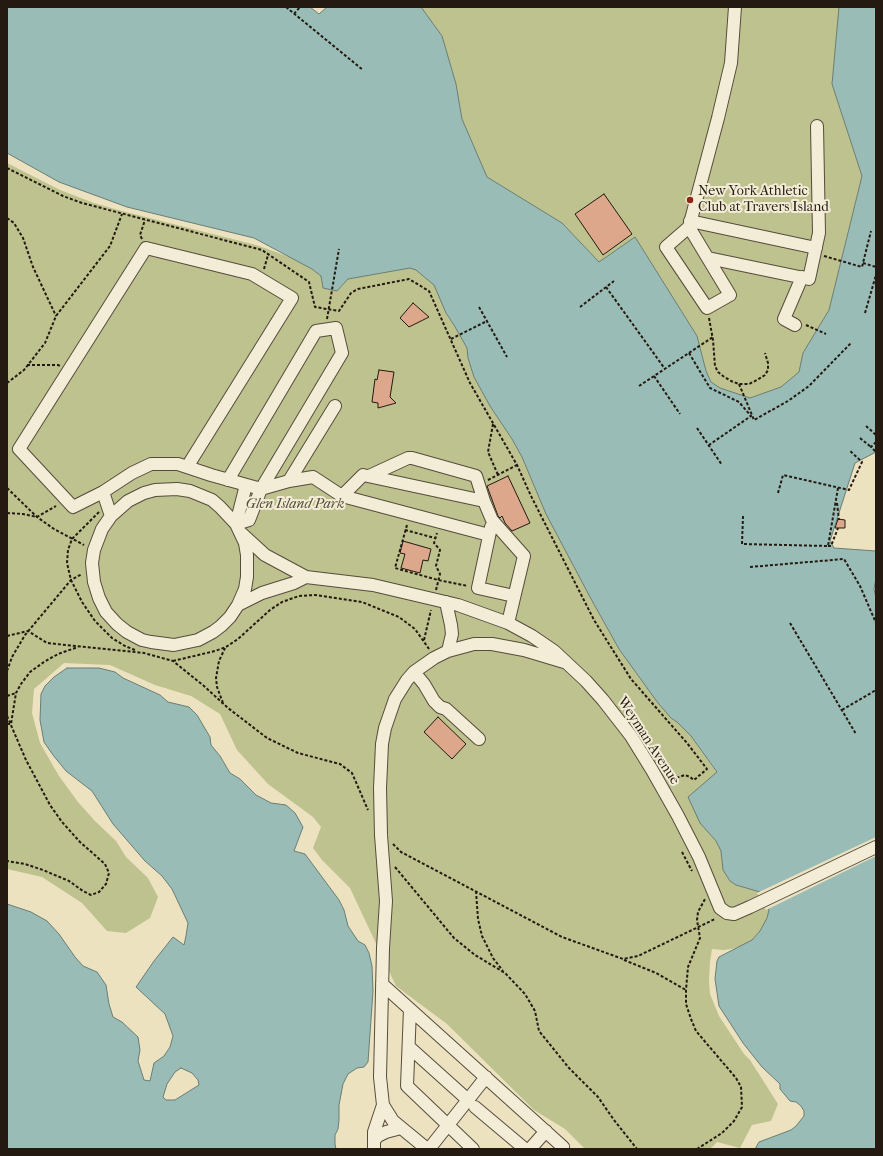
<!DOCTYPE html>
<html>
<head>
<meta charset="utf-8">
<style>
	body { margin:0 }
	#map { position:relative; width:883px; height:1156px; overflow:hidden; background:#ece2c0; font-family:"IM FELL French Canon",serif }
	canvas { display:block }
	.frame { position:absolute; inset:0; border:8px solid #241a11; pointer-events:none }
</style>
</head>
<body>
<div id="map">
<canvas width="883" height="1156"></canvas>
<div class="frame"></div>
</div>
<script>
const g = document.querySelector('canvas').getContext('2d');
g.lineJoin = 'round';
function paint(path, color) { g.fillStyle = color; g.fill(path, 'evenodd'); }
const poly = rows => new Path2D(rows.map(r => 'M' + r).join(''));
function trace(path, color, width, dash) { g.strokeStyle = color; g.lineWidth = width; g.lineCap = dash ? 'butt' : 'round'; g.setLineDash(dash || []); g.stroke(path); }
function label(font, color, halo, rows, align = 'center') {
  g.font = font + ' "IM FELL French Canon",serif'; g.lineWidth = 4; g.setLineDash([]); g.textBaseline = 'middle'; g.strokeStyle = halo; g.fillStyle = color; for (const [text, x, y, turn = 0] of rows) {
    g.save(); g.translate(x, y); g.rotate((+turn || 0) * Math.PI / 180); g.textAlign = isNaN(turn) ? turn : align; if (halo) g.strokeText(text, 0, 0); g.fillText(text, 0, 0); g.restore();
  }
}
paint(poly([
	[421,7,839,7,832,84,862,176,829,310,803,353,800,372,781,387,750,398,720,388,711,382,706,371,697,336,635,237,599,262,562,223,487,177,462,119,456,84,442,36],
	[7,163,60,190,94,203,122,211,256,245,290,257,312,269,321,276,321,280,337,291,348,279,410,268,416,269,434,285,446,313,454,325,467,348,468,358,474,377,490,406,512,439,522,457,546,514,590,597,619,649,658,703,671,718,677,722,691,736,717,773,706,830,716,841,721,851,723,870,730,881,736,885,760,892,769,910,767,918,760,931,752,940,747,944,732,949,723,950,712,949,710,962,709,981,710,994,719,1016,744,1054,750,1060,778,1104,771,1121,752,1125,740,1148,717,1142,710,1149,585,1149,565,1129,534,1110,447,1024,396,986,350,888,322,860,313,848,321,827,313,817,268,784,237,750,220,714,191,696,155,685,110,665,64,663,34,689,32,713,40,743,59,776,78,802,95,821,116,841,126,857,148,878,158,897,150,918,126,933,107,931,82,903,42,877,7,869]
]), '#bdc28e');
const water = poly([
	[7,7,310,7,319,14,327,7,421,7,442,36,456,84,462,119,487,177,562,223,599,262,635,237,697,336,706,371,711,382,720,388,750,398,781,387,799,372,803,353,829,310,862,176,832,84,839,7,876,7,876,452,855,463,830,541,834,548,876,551,876,578,874,589,876,598,876,1149,755,1149,759,1142,791,1130,796,1126,804,1116,804,1111,801,1106,796,1102,790,1101,780,1089,780,1084,762,1067,743,1043,719,1006,715,979,717,961,719,957,752,940,760,931,767,918,769,910,760,892,736,885,730,881,723,870,721,851,716,841,700,823,688,797,717,772,691,736,677,722,671,718,658,703,619,649,590,597,546,514,522,457,512,439,490,406,474,377,468,358,467,348,454,325,446,313,434,285,416,270,410,268,348,279,337,291,323,288,321,276,312,269,254,238,127,207,59,182,7,153,7,7],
	[67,668,99,668,115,672,123,678,160,695,168,702,189,707,197,715,210,737,211,745,220,756,230,773,240,779,256,795,271,803,286,805,295,813,303,827,294,851,305,854,339,900,344,910,348,926,358,941,365,945,369,953,372,966,373,991,368,1062,364,1067,357,1068,348,1074,343,1084,339,1105,339,1120,338,1129,335,1135,335,1144,336,1149,7,1149,7,904,31,912,47,921,59,934,75,957,83,966,97,972,106,985,109,1004,113,1017,122,1022,138,1037,140,1050,138,1061,144,1080,150,1081,154,1063,164,1056,170,1047,173,1036,165,1014,136,987,154,961,173,937,184,945,186,936,188,923,172,889,162,876,145,861,113,824,92,791,66,771,53,755,44,742,40,720,41,694,45,686,54,677,67,668],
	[181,1068,192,1073,198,1080,199,1085,175,1100,166,1100,163,1097,167,1084,175,1072,181,1068]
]);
paint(water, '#99bdb6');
trace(water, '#6a7c74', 1);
paint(poly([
	[876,837,876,856,766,910,757,893]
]), '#ece2c0');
const building = poly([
	[604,194,632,234,603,255,575,214,604,194],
	[413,303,429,317,409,327,400,318,413,303],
	[379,370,394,372,390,397,396,403,378,408,378,403,372,402,375,379,377,380,379,370],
	[508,476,530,523,512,531,505,523,502,516,500,518,498,516,487,486,508,476],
	[838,519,845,520,845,528,835,528,838,519],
	[403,541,431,549,428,561,423,560,420,573,401,568,405,554,400,553,403,541],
	[438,717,466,744,452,759,424,732,438,717]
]);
paint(building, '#dca78a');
trace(building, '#241a11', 1);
const minor = poly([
	[690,221,816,248],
	[689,227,730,295,707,308,666,247,689,227,718,118,731,63,735,7],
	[708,258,809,279,819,233,817,126],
	[795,325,784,319,802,277],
	[369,476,408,458,412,458,476,476,484,501],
	[228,480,316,331,336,328,342,353,261,489,249,520,236,524,246,485],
	[289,481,335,406],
	[103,492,73,507,19,449,146,248,252,274,292,298,187,467],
	[342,496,489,535],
	[111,516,103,492,132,473,151,464,178,464,211,475,261,489,289,481,313,477,342,496,363,475,484,501,492,520,524,556,508,623],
	[491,527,478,588,514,596],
	[241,533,265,555,306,577,373,585,458,605,508,623,532,636,554,651,586,681,603,700,631,736,652,770,678,816,699,857,720,908,727,913,734,914,750,907,876,847],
	[446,602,451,625,452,634,448,651],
	[238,605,245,589,247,577,247,555,245,543,236,524,220,507,212,500,190,491,177,489,155,490,144,493,128,501,111,516,102,529,94,550,92,563,94,582,99,598,106,612,117,624,127,632,142,640,151,642,174,645,198,640,213,632,221,626,230,617,238,605,262,593,294,583,306,577],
	[414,672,424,684,434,701,440,707,446,709,479,739],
	[382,984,563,1147,562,1149],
	[410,1009,407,1086,473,1149],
	[409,1047,468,1100],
	[475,1107,525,1149],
	[374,1140,378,1136,386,1132,401,1128],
	[374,1149,374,1132,383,1105],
	[427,1149,393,1121,383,1105,380,1077,383,948,386,901,381,835,380,788,382,744,385,728,395,699,407,680,414,672,434,658,448,651,474,644,492,644,524,650,564,662],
	[429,1149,486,1077],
	[530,1149,546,1131]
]);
trace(minor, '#564c3d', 14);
trace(poly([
	[286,7,363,70],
	[294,14,300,7],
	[7,168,63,196,82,203,262,250,309,282,315,307,339,311,351,293,358,289,409,279,429,291,470,383,517,465,531,496,594,620,631,679,687,743,707,769,694,780,690,777,685,775,670,780],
	[7,218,14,223,23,238,33,267,56,316],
	[142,239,140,235,145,220],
	[824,256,862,267,871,231],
	[863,263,876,267],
	[264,269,268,255],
	[606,287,665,369],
	[479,307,507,357],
	[580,307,614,281],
	[865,313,876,275],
	[709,318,713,340,715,366,718,372,723,376,731,381,739,384,749,384,757,380,765,375,768,370,768,363,765,353],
	[327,319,339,249],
	[806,325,826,334],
	[451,339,487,321],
	[689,353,710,388,739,402,751,416,709,445],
	[27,365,58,365,60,366],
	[654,376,680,414],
	[7,383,24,370,45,343,56,316,110,246,122,214],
	[739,384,754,420,788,401,809,386,851,343],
	[639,386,713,337],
	[493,424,488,452,498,475],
	[866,426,876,435],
	[697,428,722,465],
	[860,438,871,447],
	[876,442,871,447,876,452],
	[488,480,517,465],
	[7,488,37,517,54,529,84,545],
	[778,493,783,475,849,490,862,462,849,450],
	[837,503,839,520],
	[99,512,72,539,68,550,67,563,71,580,82,602,95,621,112,638,125,646,135,650],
	[7,513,23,514,37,517,56,506],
	[743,516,742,544,828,546,838,488],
	[407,525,395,568,438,580,468,586],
	[405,530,435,538],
	[828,546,831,546,838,528],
	[750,567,844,559,860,586,876,623],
	[436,590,440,574,436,566,440,550,434,543,437,533],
	[790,623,856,734],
	[7,636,28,631,47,643,144,653,173,661,204,686,228,708,267,738,298,753,340,764,352,773,368,810],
	[424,640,431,610],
	[173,661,215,651,226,647,238,639,270,610,282,602,299,596,315,595,362,602,399,617,415,629,429,649],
	[7,671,12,657,25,635,71,580,82,574],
	[7,696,16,693],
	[223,703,217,687,216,678,219,661,225,648],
	[842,710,876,690],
	[7,716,26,760,50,805,62,822,80,842,105,864,109,873,106,884,99,892,91,895,83,891,69,881,43,870,25,864,7,861],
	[7,724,11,724,16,693,21,684,30,672,44,662,58,654,78,647],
	[393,844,401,852,562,937,623,959,638,956,715,919],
	[682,852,692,871],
	[395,867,454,938,475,955,505,973,525,994,535,1011,539,1031,569,1068,598,1097,614,1120,637,1149],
	[476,891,478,919,482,936,493,958,503,971],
	[624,960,656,973,686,990],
	[697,1149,722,1133,734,1121,742,1107,741,1087,736,1078,696,1031,691,1019,686,1004,686,990,688,967,700,938,697,920,698,912,705,899]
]), '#241a11', 2, [3, 2]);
trace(minor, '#f3ecd6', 12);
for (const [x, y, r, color] of [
	[690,200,4,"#8f2418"]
]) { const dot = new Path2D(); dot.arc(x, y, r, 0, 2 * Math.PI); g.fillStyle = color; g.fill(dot); trace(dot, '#f3ecd6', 1.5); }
label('14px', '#241a11', '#f3ecd6', [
	["New York Athletic",698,192],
	["Club at Travers Island",698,208]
], 'left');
label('italic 14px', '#524c36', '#f3ecd6', [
	["Glen Island Park",295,505]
]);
label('14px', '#241a11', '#f3ecd6', [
	["Weyman Avenue",648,741,57]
]);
</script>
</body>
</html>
